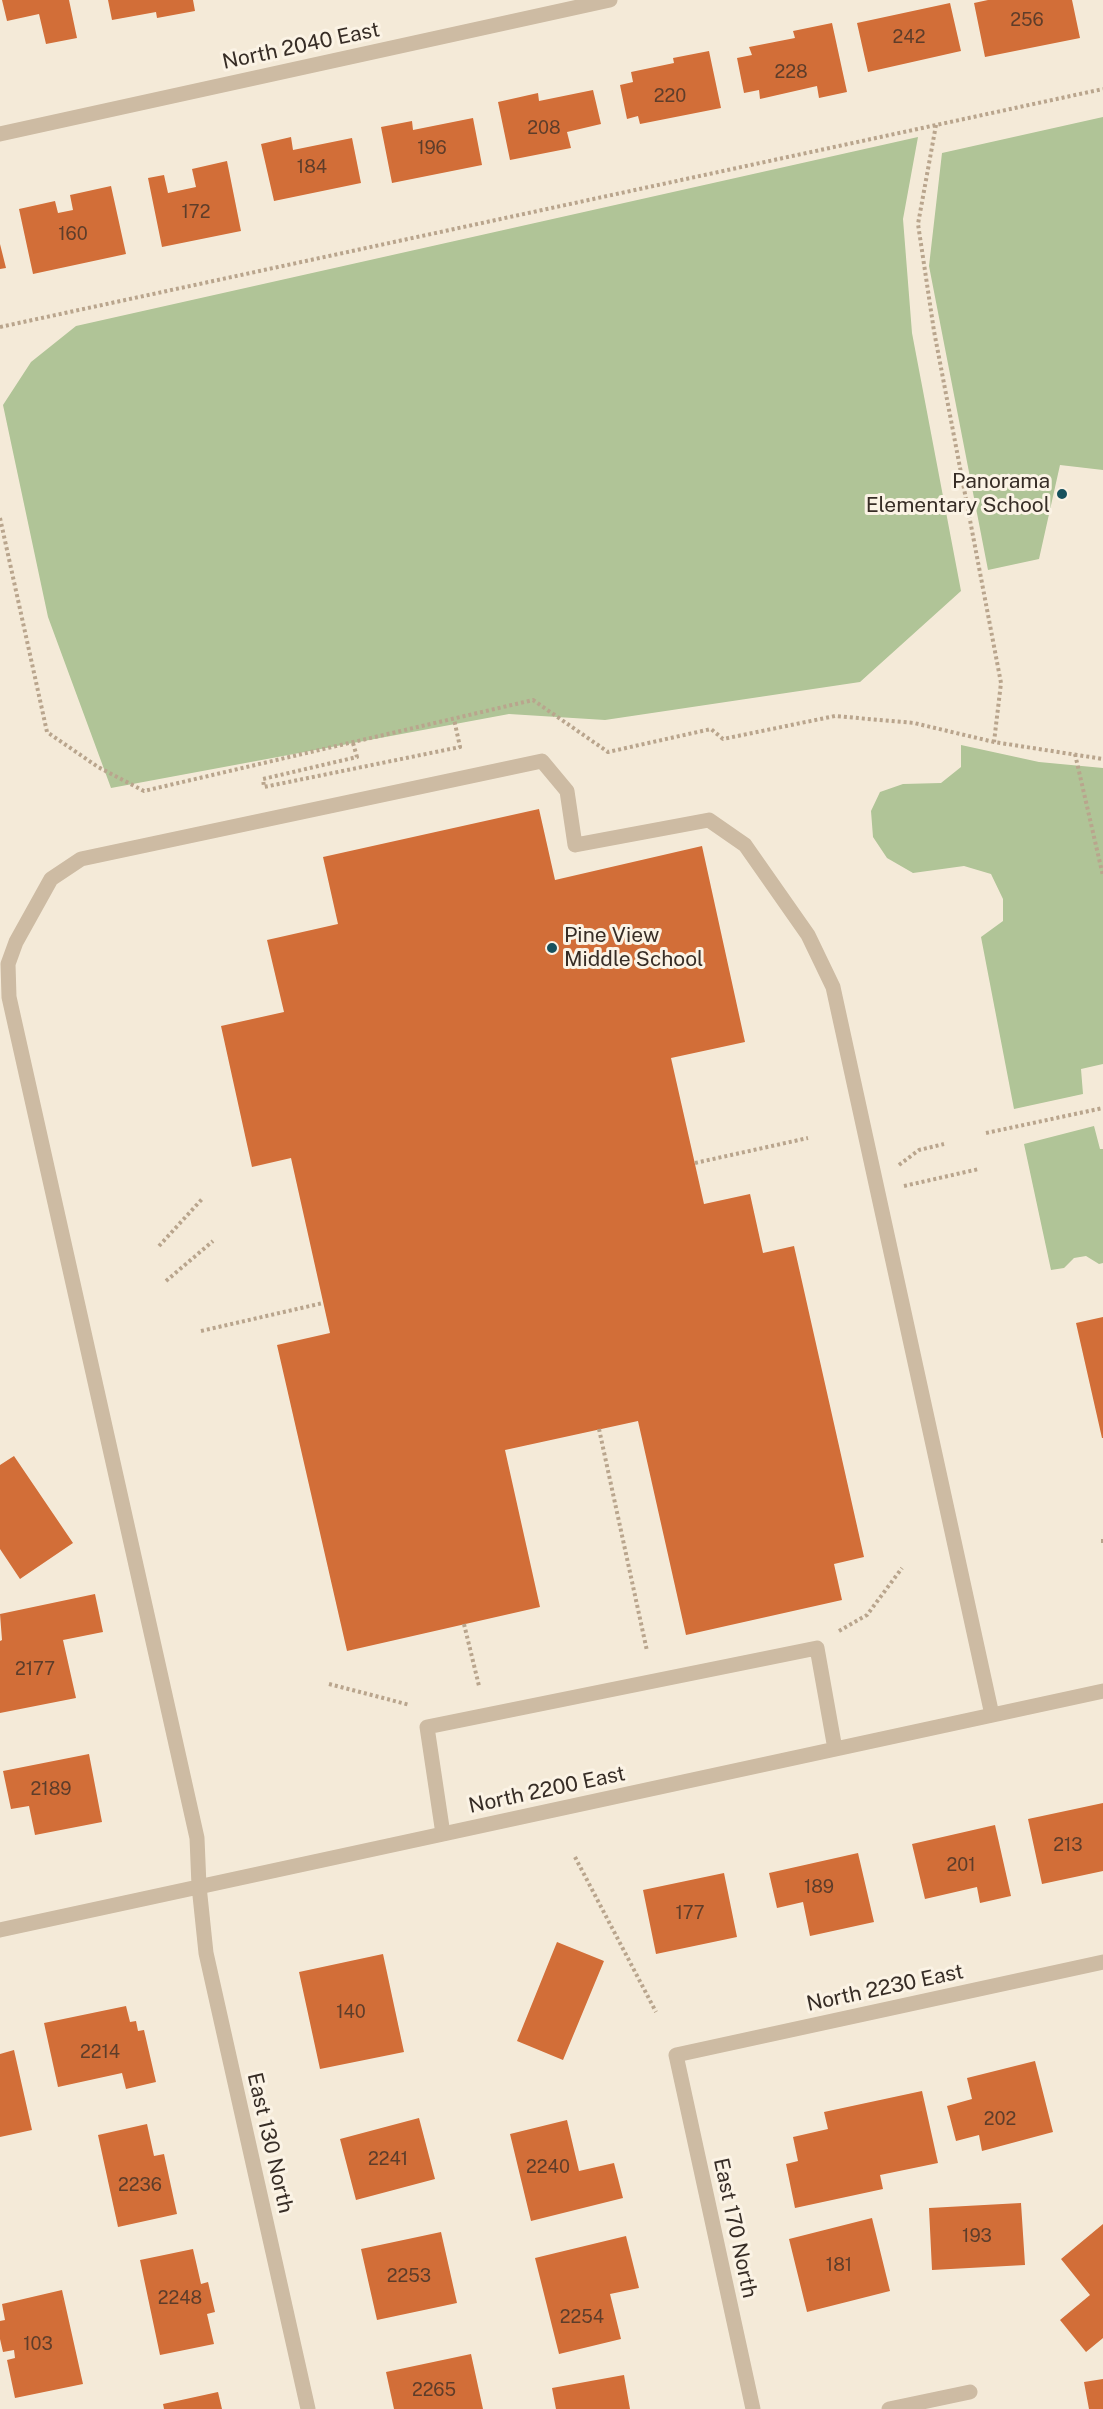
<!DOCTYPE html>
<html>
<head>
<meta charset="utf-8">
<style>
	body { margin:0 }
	canvas { display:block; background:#f4ead8 }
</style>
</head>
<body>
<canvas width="1103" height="2409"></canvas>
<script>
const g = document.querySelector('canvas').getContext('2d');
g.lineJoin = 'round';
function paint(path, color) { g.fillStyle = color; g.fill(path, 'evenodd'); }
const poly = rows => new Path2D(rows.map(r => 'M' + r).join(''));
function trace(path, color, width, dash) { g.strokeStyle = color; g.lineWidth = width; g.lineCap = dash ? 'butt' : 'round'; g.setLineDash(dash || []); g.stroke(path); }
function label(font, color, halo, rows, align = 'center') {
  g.font = font + ' "Public Sans",sans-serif'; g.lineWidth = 6; g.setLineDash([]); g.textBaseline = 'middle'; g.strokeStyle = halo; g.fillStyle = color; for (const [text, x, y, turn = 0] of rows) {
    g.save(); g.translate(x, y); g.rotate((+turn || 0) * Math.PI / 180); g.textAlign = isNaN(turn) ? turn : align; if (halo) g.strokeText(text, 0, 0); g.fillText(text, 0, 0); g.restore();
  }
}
paint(poly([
	[1103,117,1103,470,1060,465,1039,559,988,570,929,266,942,153],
	[918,137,903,219,912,333,961,591,860,682,605,720,509,714,111,788,48,617,3,405,31,362,76,326],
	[961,745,1039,762,1103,768,1103,1064,1081,1069,1083,1094,1014,1109,981,937,1003,921,1003,899,991,874,964,866,913,873,887,858,873,837,871,811,880,792,903,784,941,783,961,767],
	[1094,1126,1100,1149,1103,1149,1103,1263,1099,1264,1086,1256,1074,1258,1064,1268,1051,1270,1024,1144]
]), '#b0c497');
paint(poly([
	[2,0,69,0,77,38,46,44,39,14,7,21],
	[108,0,193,0,195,11,157,18,156,12,112,20],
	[988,0,1072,0,1080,38,985,57,974,3],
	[950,3,961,51,868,72,857,23],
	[832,23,847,92,819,98,817,86,760,99,759,90,744,93,737,58,752,55,749,47,795,38,793,31],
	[709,51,721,108,640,124,638,116,627,119,620,85,633,82,631,72,674,63,673,58],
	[593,90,601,124,567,132,571,148,510,160,498,102,538,93,539,101],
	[473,118,482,165,392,183,381,127,412,121,413,130],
	[291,137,293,150,352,138,361,183,274,201,261,144],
	[227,161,241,231,162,247,148,178,164,175,168,193,196,187,192,169],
	[111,186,126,254,33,274,19,209,55,201,58,213,73,210,70,195],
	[0,244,6,268,0,269],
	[539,809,555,880,702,846,745,1042,671,1058,704,1204,750,1194,763,1253,794,1246,864,1557,834,1564,842,1600,686,1635,638,1421,505,1450,540,1607,347,1651,277,1345,330,1333,291,1158,252,1167,221,1026,284,1012,267,940,338,924,323,857],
	[1103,1317,1103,1438,1102,1438,1076,1323],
	[14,1456,73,1543,20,1579,0,1549,0,1465],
	[95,1594,103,1632,63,1640,76,1698,0,1713,0,1641,2,1640,0,1614],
	[89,1754,102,1822,35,1835,29,1806,11,1809,3,1771],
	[1103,1803,1103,1871,1042,1884,1028,1819],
	[995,1825,1011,1896,980,1903,977,1887,925,1899,912,1844],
	[858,1853,874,1922,810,1936,803,1902,777,1908,769,1873],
	[724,1873,737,1937,656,1954,643,1890],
	[557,1942,604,1961,563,2060,517,2041],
	[383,1954,404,2052,320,2069,299,1972],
	[126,2006,130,2022,136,2021,138,2031,144,2030,156,2082,126,2089,122,2073,58,2087,44,2023],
	[14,2050,32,2130,0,2137,0,2054],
	[1035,2061,1053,2132,982,2151,979,2135,956,2141,947,2106,972,2099,967,2078],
	[922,2091,938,2163,880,2175,883,2189,795,2208,786,2164,798,2161,793,2137,828,2129,824,2112],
	[419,2118,435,2179,356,2200,340,2139],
	[567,2120,579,2171,614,2163,623,2198,531,2221,510,2134],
	[147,2124,154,2156,164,2154,177,2214,118,2227,98,2135],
	[1021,2203,1025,2265,932,2270,929,2208],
	[872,2218,890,2291,807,2312,789,2239],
	[1103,2224,1103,2338,1086,2352,1060,2320,1090,2295,1061,2259],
	[441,2232,457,2303,377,2320,361,2249],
	[626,2236,639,2288,610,2294,621,2339,559,2354,535,2258],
	[193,2249,201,2284,208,2282,215,2312,207,2314,214,2344,160,2355,140,2260],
	[62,2290,83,2384,15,2398,7,2360,15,2358,14,2350,3,2352,0,2339,0,2321,5,2320,2,2304],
	[471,2354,483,2409,394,2409,386,2372],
	[624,2375,630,2409,556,2409,552,2388],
	[1103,2379,1103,2409,1089,2409,1084,2382],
	[218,2392,222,2409,164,2409,163,2404]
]), '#d26e38');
trace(poly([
	[936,125,918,224,934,331,1001,683,994,742],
	[0,327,1103,89],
	[0,518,47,732,98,767,144,791,533,700,608,752,711,729,723,739,835,716,914,723,994,742,1103,759],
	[353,743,357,757,263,779,264,787,460,747,454,719],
	[1075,754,1103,876],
	[986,1133,1103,1108],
	[695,1163,808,1138],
	[899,1165,919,1150,944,1144],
	[904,1186,979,1169],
	[159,1246,203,1198],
	[166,1281,213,1241],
	[201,1331,323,1303],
	[599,1429,647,1651],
	[1101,1541,1103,1541],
	[464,1624,479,1686],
	[839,1631,867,1615,902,1568],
	[329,1684,410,1705],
	[575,1857,656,2012]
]), '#b9a58d', 4, [3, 3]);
trace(poly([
	[0,134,610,0],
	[443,1834,427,1727,817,1648,835,1749],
	[0,1930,1103,1691],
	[308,2409,206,1953,199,1886,197,1838,9,997,8,964,16,942,51,879,81,859,542,761,567,791,575,845,709,820,745,845,808,935,833,987,992,1715],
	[753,2409,676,2055,1103,1962],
	[889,2409,970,2392]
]), '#cdbba3', 15);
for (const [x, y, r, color] of [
	[1062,494,6,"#17515d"],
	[552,948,6,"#17515d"]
]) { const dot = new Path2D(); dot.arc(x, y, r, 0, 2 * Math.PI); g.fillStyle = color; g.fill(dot); trace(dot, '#fbf3e5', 2); }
label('18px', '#5e3d2a', null, [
	["256",1027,20],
	["242",909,37],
	["228",791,72],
	["220",670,96],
	["208",544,128],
	["196",432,148],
	["184",312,167],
	["172",196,212],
	["160",73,234],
	["2177",35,1669],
	["2189",51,1789],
	["213",1068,1845],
	["201",961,1865],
	["189",819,1887],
	["177",690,1913],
	["140",351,2012],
	["2214",100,2052],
	["202",1000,2119],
	["2241",388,2159],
	["2240",548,2167],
	["2236",140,2185],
	["193",977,2236],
	["181",839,2265],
	["2253",409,2276],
	["2248",180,2298],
	["2254",582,2317],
	["103",38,2344],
	["2265",434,2390]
]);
label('21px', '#372d26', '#fbf3e5', [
	["North 2040 East",301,46,-12],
	["North 2200 East",547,1790,-12],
	["North 2230 East",885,1988,-12],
	["East 130 North",270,2143,77],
	["East 170 North",735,2228,78]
]);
label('21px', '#372d26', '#fbf3e5', [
	["Panorama",1050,482],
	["Elementary School",1050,506],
	["Pine View",564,936,"left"],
	["Middle School",564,960,"left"]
], 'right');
</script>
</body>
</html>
